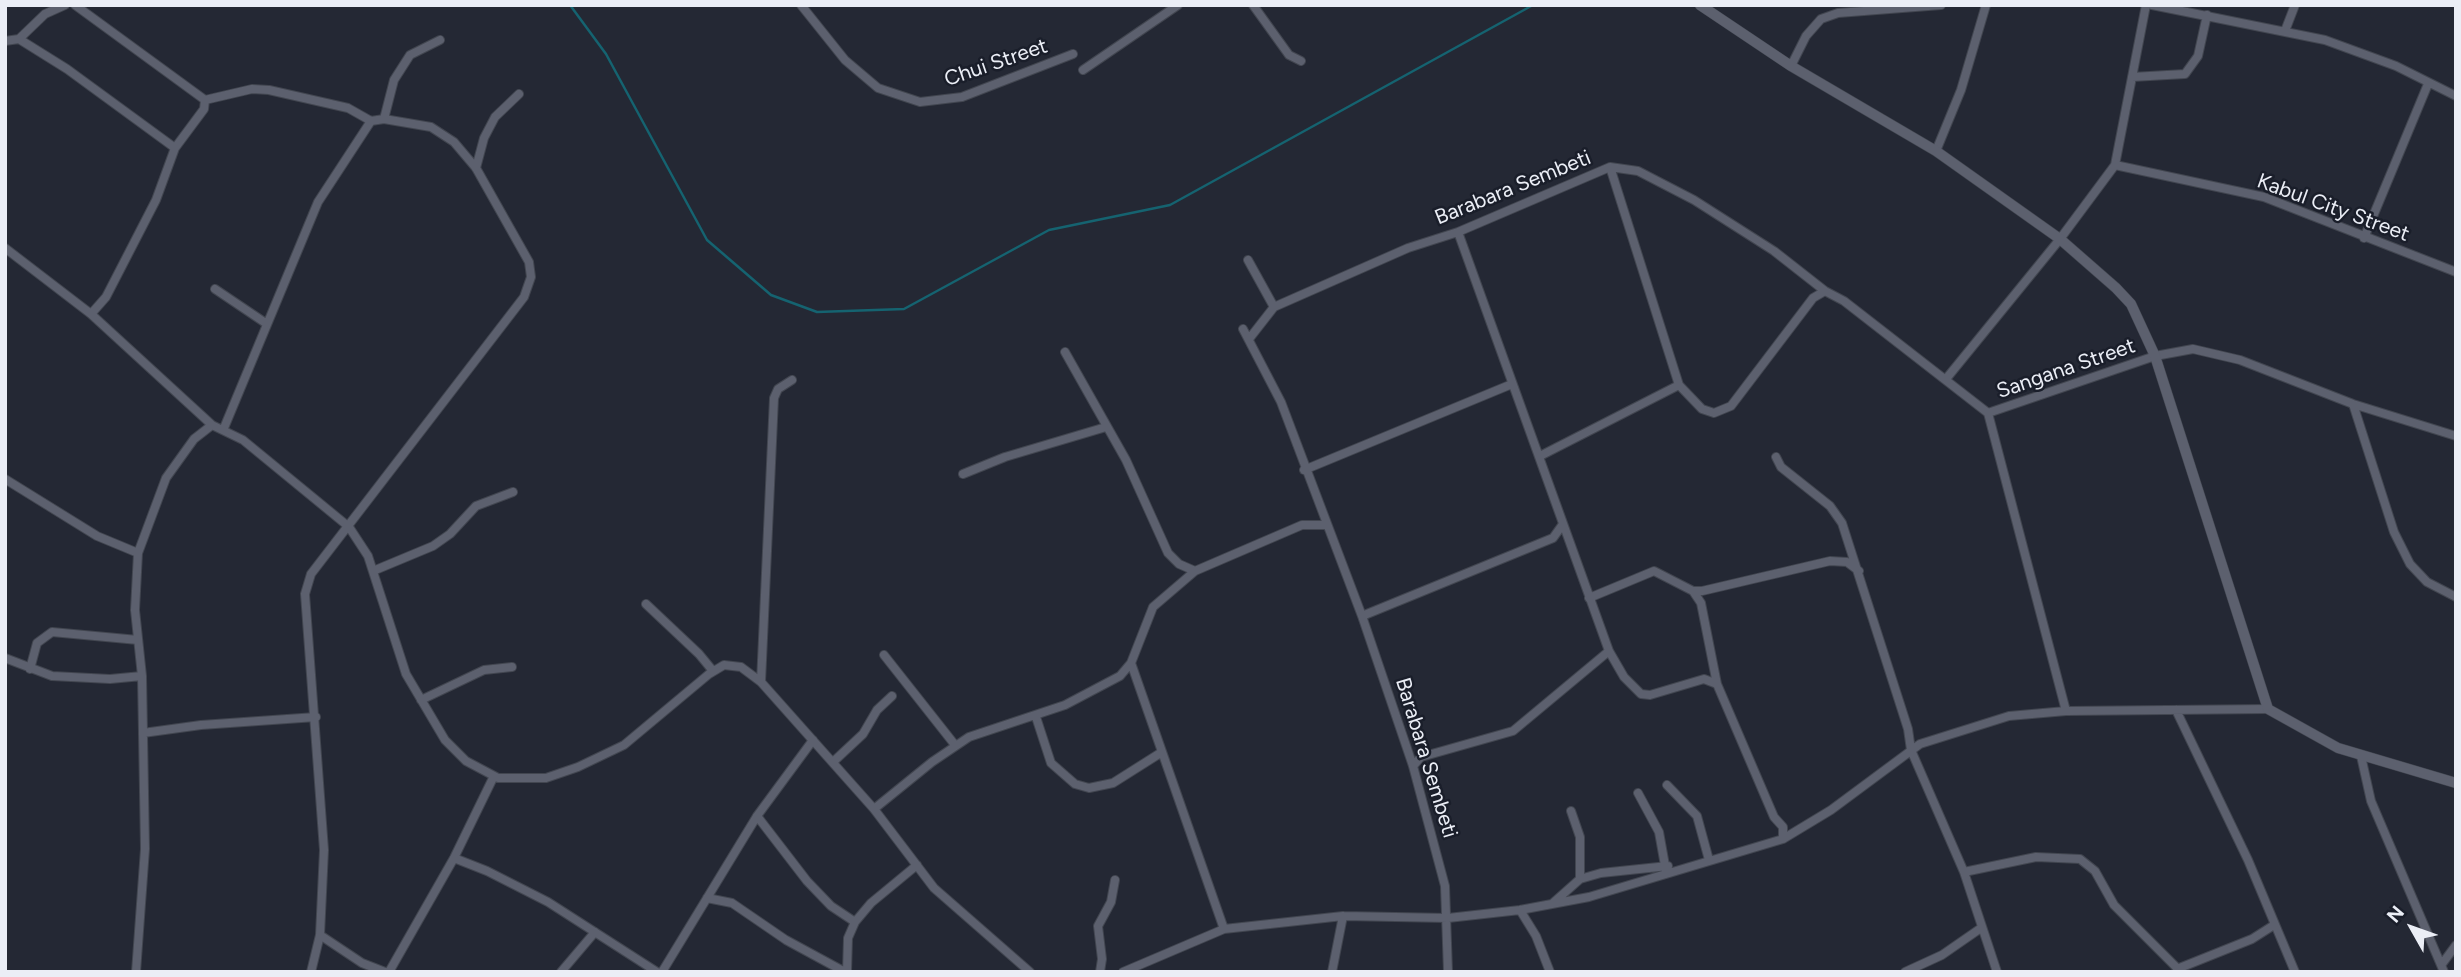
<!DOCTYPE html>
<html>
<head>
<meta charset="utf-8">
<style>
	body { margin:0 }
	#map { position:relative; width:2461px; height:977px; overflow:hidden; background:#242834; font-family:Figtree,sans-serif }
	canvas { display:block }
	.frame { position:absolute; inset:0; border:7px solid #ebeef6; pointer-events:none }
	.north { position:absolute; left:2377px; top:893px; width:70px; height:70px; -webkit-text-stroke:5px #1a1e2a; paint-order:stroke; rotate:310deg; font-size:19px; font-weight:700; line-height:28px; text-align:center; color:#ebeef6 }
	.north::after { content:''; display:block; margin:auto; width:24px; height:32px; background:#ebeef6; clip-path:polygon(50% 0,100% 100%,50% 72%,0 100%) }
</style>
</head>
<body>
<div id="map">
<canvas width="2461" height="977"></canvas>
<div class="frame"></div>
<div class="north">N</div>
</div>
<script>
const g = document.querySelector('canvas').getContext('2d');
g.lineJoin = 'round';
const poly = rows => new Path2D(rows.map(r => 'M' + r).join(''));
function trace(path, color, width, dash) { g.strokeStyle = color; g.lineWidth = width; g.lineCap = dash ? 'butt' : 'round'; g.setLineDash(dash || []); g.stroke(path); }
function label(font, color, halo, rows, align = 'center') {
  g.font = font + ' Figtree,sans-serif'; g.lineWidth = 5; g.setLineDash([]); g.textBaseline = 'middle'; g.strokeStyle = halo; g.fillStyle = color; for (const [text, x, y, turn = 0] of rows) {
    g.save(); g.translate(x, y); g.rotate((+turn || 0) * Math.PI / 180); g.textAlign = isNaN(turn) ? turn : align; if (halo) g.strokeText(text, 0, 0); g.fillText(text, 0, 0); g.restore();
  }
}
trace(poly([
	[570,5,606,54,707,240,771,295,817,312,904,309,1049,230,1170,205,1533,5]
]), '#156370', 2.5);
const minor = poly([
	[75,5,205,100,204,109,175,148,156,200,106,297,91,314],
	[801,5,845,60,878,88,920,102,962,97,1073,54],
	[1253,5,1289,55,1301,61],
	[2152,5,2325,40,2396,66,2456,96],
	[2285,31,2295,5],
	[19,39,45,14,65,5],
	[5,41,19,39,67,69,175,148],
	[1791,66,1806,36,1821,19,1838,13,1941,5],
	[1083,70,1178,5],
	[2132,77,2185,74,2198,56,2207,15],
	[205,100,252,89,269,90,348,108,371,121],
	[384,119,394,80,410,55,440,40],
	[1936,151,1961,90,1986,5],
	[2115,165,2264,197,2456,272],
	[1610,167,1679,385,1702,409,1714,413,1731,406,1813,298,1825,291,1844,301,1988,413,2066,711],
	[476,168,484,138,495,117,519,94],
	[1458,232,1609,651,1624,677,1641,694,1650,695,1704,679,1717,684,1774,817,1783,827,1783,839],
	[2364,238,2428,84],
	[5,248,91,314,212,425],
	[1248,260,1274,307],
	[215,289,267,324],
	[1243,329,1281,402,1362,616,1413,766,1445,886,1448,972],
	[1249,339,1274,307,1408,248,1458,232,1610,167,1638,171,1694,200,1774,251,1825,291],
	[1065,352,1126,460,1168,553,1179,564,1195,571],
	[1946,379,2060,239,2115,165,2146,5],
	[2353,404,2394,532,2410,564,2427,582,2456,597],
	[1988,413,2155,356,2193,349,2240,360,2353,404,2456,436],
	[224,428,318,202,371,121,384,119,431,127,454,142,476,168,529,262,531,277,524,297,311,574,305,594,324,850,320,935,311,972],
	[1540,456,1679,385],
	[1776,457,1781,467,1830,506,1842,523,1908,729,1911,750,1964,872,1997,972],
	[1304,470,1512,384],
	[963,474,1005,457,1106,427],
	[5,479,97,536,138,553],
	[373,571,433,546,450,534,476,506,513,492],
	[1693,591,1701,603,1717,684],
	[1589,598,1654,571,1693,591,1702,591,1830,561,1847,562,1859,571],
	[646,604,699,654,713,671],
	[1362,616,1553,538,1563,524],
	[884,655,955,745],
	[5,658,52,676,110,679,142,676],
	[1131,663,1224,929],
	[30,669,37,643,52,632,138,640],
	[761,682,774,398,778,389,792,380],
	[421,700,484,670,512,667],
	[2176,710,2248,860,2295,972],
	[1036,717,1051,763,1075,784,1089,788,1113,783,1162,752],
	[143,733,201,725,316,717],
	[2361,756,2371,801,2444,972],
	[833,762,863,734,877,710,892,696],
	[1413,766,1421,757,1513,731,1609,651],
	[1667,785,1697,816,1709,860],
	[1638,793,1659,832,1666,871],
	[874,809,932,762,969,737,1065,705,1120,676,1131,663,1153,607,1195,571,1302,525,1325,525],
	[757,816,807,881,831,906,855,922],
	[454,858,487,871,548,902,657,972],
	[1964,872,2036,857,2080,859,2095,871,2114,905,2181,972],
	[1580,879,1601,873,1668,866],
	[707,898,732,903,786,940,845,972],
	[1553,903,1580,879,1580,837,1571,811],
	[1520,910,1536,936,1550,972],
	[320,935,362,963,385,972],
	[2442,964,2456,945],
	[2177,969,2252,939,2274,925],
	[136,972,145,849,142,676,135,610,138,553,166,478,194,439,212,425,243,440,349,527,368,556,406,674,445,740,466,761,498,778,546,778,578,767,624,745,709,674,724,665,741,667,761,682,874,809,934,888,1030,972],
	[389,972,454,858,493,778],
	[561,972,595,932],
	[662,972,757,816,813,740],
	[847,972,848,938,855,922,871,903,917,865],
	[1100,972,1102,959,1098,926,1111,902,1115,880],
	[1123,972,1224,929,1343,916,1448,918,1520,910,1589,897,1783,839,1831,810,1920,744,2009,716,2066,711,2268,709],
	[1332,972,1343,916],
	[1905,972,1942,955,1981,928]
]);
const tertiary = poly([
	[1700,5,1791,66,1936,151,2060,239,2116,288,2131,304,2155,356,2268,709,2338,748,2456,783]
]);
trace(minor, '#424650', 10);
trace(tertiary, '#424650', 11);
trace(minor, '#5c606e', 8);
trace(tertiary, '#5c606e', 10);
label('21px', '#ebeef6', '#1a1e2a', [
	["Chui Street",996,63,-19],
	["Barabara Sembeti",1513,188,-22],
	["Kabul City Street",2333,208,20],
	["Sangana Street",2066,369,-19],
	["Barabara Sembeti",1426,758,73]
]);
</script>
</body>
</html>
